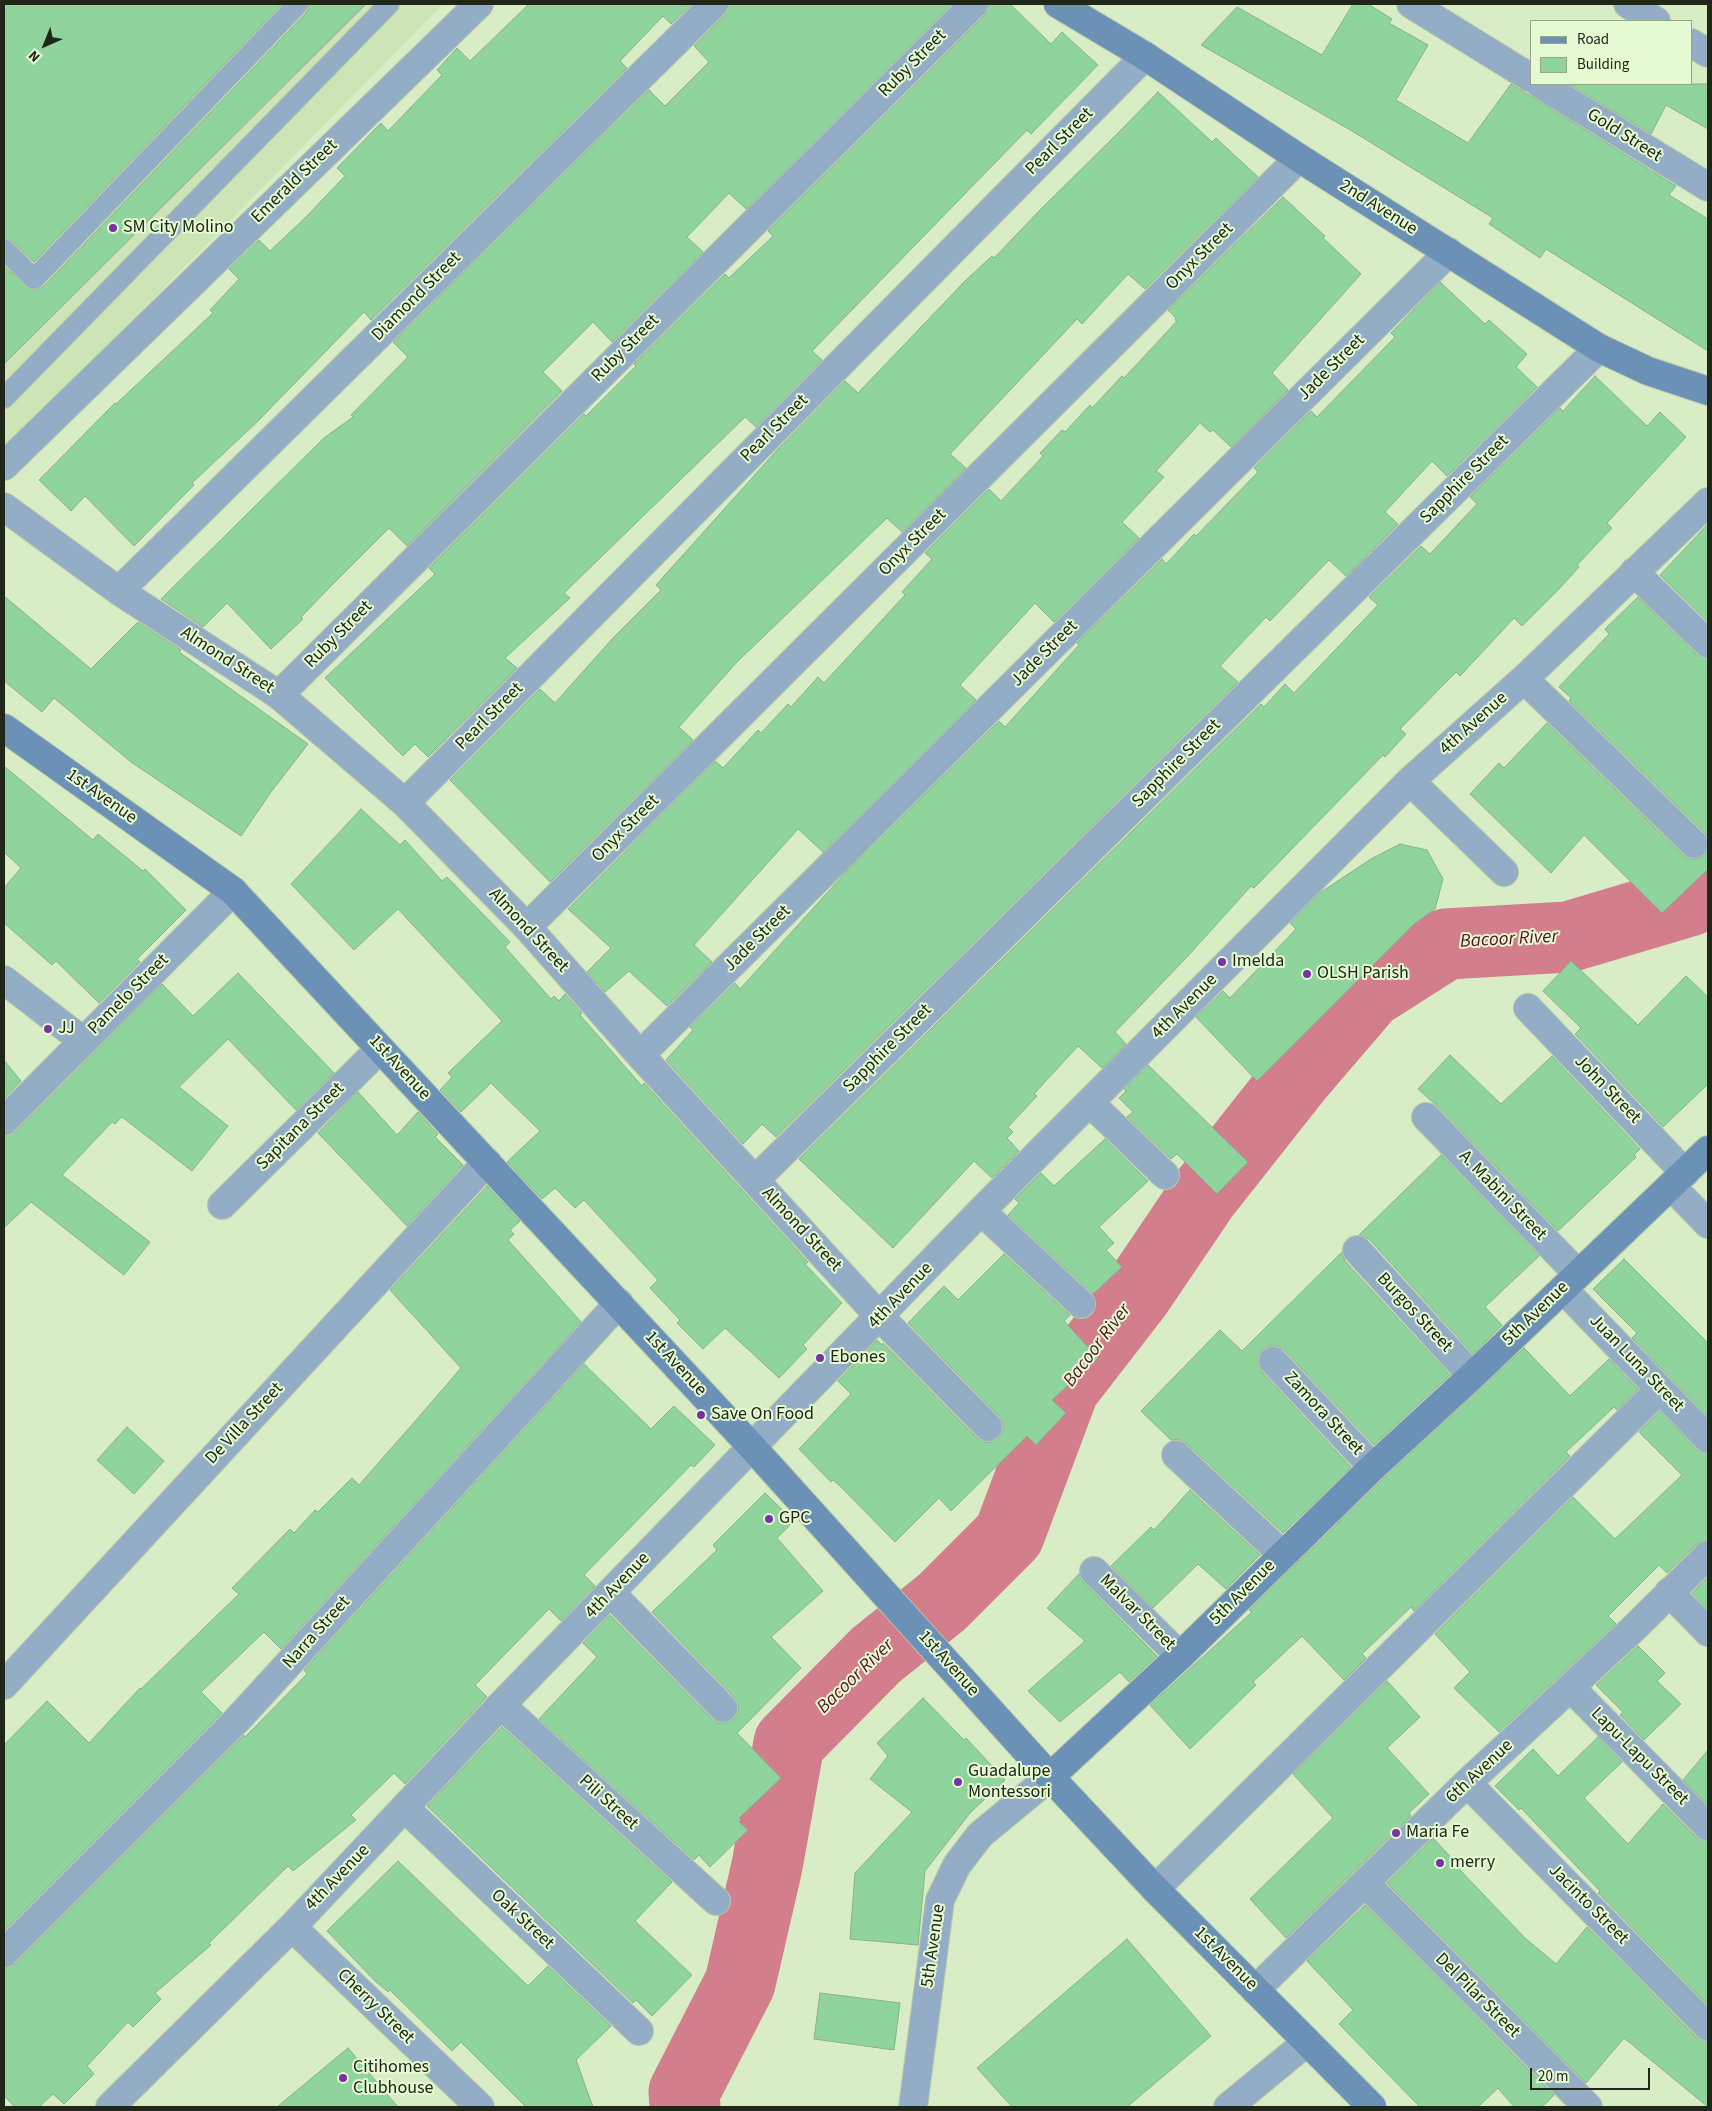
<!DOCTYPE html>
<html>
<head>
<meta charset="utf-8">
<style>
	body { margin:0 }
	#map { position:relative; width:1712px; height:2111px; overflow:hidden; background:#d8edc5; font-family:"Source Sans 3",sans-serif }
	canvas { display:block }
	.frame { position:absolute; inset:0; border:5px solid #202718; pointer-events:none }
	.legend { position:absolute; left:1530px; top:20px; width:162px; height:65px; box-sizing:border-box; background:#e5fad2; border:1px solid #96a688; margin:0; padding:6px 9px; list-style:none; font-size:15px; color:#202718 }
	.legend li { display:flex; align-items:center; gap:10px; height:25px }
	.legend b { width:25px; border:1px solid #96a688 }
	.north { position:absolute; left:20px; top:20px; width:50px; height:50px; -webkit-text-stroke:4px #e5fad2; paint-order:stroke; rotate:224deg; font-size:14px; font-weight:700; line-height:20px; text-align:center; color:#202718 }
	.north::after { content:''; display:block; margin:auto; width:18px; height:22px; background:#202718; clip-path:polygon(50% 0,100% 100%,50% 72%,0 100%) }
	.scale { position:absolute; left:1530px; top:2068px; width:120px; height:22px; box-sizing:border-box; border:2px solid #202718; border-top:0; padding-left:6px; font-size:15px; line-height:18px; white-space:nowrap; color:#202718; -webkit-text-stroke:4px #e5fad2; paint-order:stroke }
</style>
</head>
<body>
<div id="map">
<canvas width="1712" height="2111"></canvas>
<div class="frame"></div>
<ul class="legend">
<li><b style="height:6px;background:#6c91b7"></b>Road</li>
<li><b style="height:14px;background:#8ed49c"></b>Building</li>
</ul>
<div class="north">N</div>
<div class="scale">20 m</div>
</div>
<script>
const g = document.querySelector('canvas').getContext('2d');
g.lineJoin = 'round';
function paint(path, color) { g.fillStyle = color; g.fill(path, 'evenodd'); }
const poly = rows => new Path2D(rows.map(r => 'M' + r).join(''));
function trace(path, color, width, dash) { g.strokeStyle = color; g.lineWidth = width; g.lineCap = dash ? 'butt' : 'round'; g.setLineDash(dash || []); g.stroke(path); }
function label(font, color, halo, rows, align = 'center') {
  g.font = font + ' "Source Sans 3",sans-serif'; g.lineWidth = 4; g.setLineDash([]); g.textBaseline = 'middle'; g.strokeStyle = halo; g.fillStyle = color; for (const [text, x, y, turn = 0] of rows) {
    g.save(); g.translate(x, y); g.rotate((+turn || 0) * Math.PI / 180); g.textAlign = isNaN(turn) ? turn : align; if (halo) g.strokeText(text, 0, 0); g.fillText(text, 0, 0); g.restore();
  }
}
paint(poly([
	[4,4,443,4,4,451]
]), '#cde5b6');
trace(poly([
	[685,2107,684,2092,740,1983,767,1866,789,1743,876,1655,942,1602,1009,1535,1064,1388,1136,1295,1203,1196,1297,1077,1369,993,1446,944,1568,937,1689,901,1708,891]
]), '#d27e8c', 71);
const building = poly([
	[4,4,282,4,34,262,12,241,4,237,4,4],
	[310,4,366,4,4,364,4,266,31,290,37,290,43,287,307,12,310,4],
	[529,4,692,4,671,24,663,16,620,61,627,68,371,320,364,312,258,421,192,483,194,485,134,546,85,496,71,511,39,480,115,403,116,404,213,313,210,310,239,279,229,269,259,240,270,251,306,217,345,176,337,168,381,123,388,131,442,75,437,70,457,48,470,61,529,4],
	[729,4,952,4,746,209,729,193,687,237,703,252,612,342,593,322,543,372,562,391,407,546,389,528,331,586,301,617,303,619,271,649,227,603,203,627,161,599,324,438,353,417,351,415,408,357,393,342,649,90,665,106,709,62,694,46,725,15,729,4],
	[989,4,1010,4,1051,44,1062,32,1098,65,1031,134,1027,130,812,351,822,360,756,427,745,417,564,593,570,598,505,658,517,668,428,757,415,744,403,756,325,678,435,574,429,568,584,414,586,416,636,366,634,364,725,274,729,278,773,236,768,231,985,15,989,4],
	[1353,4,1368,4,1392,19,1389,23,1428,45,1396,100,1468,143,1511,84,1676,186,1669,195,1708,219,1708,351,1546,249,1540,258,1489,224,1493,218,1352,131,1201,45,1237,7,1322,55,1353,4],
	[1569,84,1708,84,1708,129,1666,105,1651,134,1569,84],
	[1158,92,1212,142,1216,138,1258,177,1145,289,1128,274,1082,324,1077,319,950,454,966,468,902,532,887,518,737,662,679,727,693,740,550,882,450,780,540,689,555,703,613,638,661,590,656,585,778,449,845,381,858,393,965,281,992,256,994,258,1041,209,1119,132,1158,92],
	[1283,197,1325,236,1323,238,1361,274,1272,373,1288,390,1231,447,1213,430,1210,432,1200,423,1156,471,1164,477,1122,522,1139,538,1054,622,1035,603,960,685,976,700,823,852,798,829,694,945,712,962,667,1006,629,971,605,992,587,972,611,948,568,909,715,761,723,768,758,730,761,733,788,704,791,707,818,677,824,683,905,595,902,592,932,559,925,553,989,489,1001,501,1043,456,1040,453,1062,430,1065,432,1090,405,1092,408,1122,376,1124,378,1177,321,1175,320,1176,318,1168,310,1283,197],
	[1440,282,1485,324,1489,320,1527,354,1516,367,1537,387,1447,476,1432,461,1385,512,1398,524,1346,576,1329,560,1270,621,1266,617,1220,666,1238,682,776,1137,762,1124,743,1144,666,1060,693,1030,690,1027,735,983,740,989,845,873,999,721,1005,727,1079,645,1077,643,1162,559,1166,564,1194,534,1196,536,1258,472,1254,468,1311,411,1317,417,1395,337,1391,333,1440,282],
	[1595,376,1647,426,1660,412,1686,437,1607,523,1612,528,1577,565,1579,567,1559,589,1522,626,1514,618,1460,676,1456,672,1400,729,1406,734,1385,757,1383,755,1254,888,1251,886,1187,957,1115,1032,1126,1044,1102,1068,1078,1046,1034,1094,1037,1096,1008,1127,1013,1132,1007,1138,1019,1151,992,1178,974,1161,893,1248,799,1159,1261,704,1264,707,1285,684,1294,693,1378,605,1369,597,1421,546,1430,554,1477,504,1470,497,1560,408,1563,411,1595,376],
	[1708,524,1708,622,1660,575,1708,524],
	[4,596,91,669,138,622,181,650,179,652,308,744,271,792,241,836,131,762,54,698,42,712,4,681,4,596],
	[1638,597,1697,655,1708,659,1708,838,1705,833,1569,701,1571,698,1559,687,1609,634,1605,629,1638,597],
	[1547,723,1683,855,1690,859,1698,859,1705,855,1708,850,1708,869,1662,913,1584,835,1551,873,1470,794,1499,763,1504,768,1547,723],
	[4,766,93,840,98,834,143,871,145,869,186,910,137,959,140,962,99,1003,56,961,52,965,4,923,4,888,21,868,4,852,4,766],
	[361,809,400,845,405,840,442,881,447,877,510,942,505,947,551,999,554,996,559,1001,565,994,582,1013,580,1015,642,1086,644,1083,808,1262,805,1264,842,1303,803,1345,807,1349,779,1378,725,1328,703,1349,677,1323,680,1320,650,1288,658,1280,584,1200,575,1208,555,1188,542,1199,507,1162,540,1131,491,1083,461,1112,440,1090,452,1077,448,1073,502,1021,398,909,354,950,291,884,361,809],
	[1400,844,1427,850,1443,879,1435,909,1414,924,1257,1081,1196,1017,1223,991,1230,998,1296,929,1290,923,1321,892,1371,859,1400,844],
	[1571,961,1638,1025,1686,976,1708,997,1708,1084,1663,1127,1575,1034,1581,1028,1543,991,1571,961],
	[238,973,334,1073,296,1110,228,1039,179,1087,228,1126,192,1171,122,1117,115,1124,112,1122,62,1175,150,1242,124,1275,31,1202,4,1228,4,1136,15,1132,162,984,193,1016,238,973],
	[1450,1055,1501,1104,1552,1056,1640,1149,1634,1155,1636,1157,1558,1231,1437,1106,1418,1089,1450,1055],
	[4,1060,21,1081,4,1099,4,1060],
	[1148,1065,1248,1162,1217,1194,1177,1154,1171,1159,1127,1117,1133,1112,1119,1098,1126,1091,1124,1089,1148,1065],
	[358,1092,397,1135,418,1112,438,1134,435,1137,463,1165,407,1226,318,1133,358,1092],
	[1105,1139,1148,1181,1099,1227,1114,1243,1106,1250,1122,1267,1093,1294,1008,1215,1019,1203,1015,1199,1041,1173,1054,1186,1105,1139],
	[1441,1155,1539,1256,1485,1307,1502,1325,1473,1354,1369,1239,1359,1235,1441,1155],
	[487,1186,520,1221,510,1230,514,1234,508,1240,581,1322,281,1649,264,1632,201,1692,222,1713,4,1931,4,1745,47,1701,89,1743,140,1688,141,1689,239,1594,232,1588,290,1529,294,1533,315,1510,318,1512,352,1478,359,1485,417,1419,461,1368,390,1290,487,1186],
	[1342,1252,1345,1261,1450,1375,1374,1445,1284,1350,1278,1346,1270,1346,1262,1350,1258,1357,1258,1364,1262,1372,1351,1467,1283,1533,1187,1444,1179,1440,1171,1440,1141,1411,1220,1330,1242,1351,1342,1252],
	[1004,1254,1070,1315,1064,1321,1098,1358,1052,1400,1066,1413,1036,1445,1027,1436,951,1511,939,1498,895,1542,839,1485,833,1480,831,1482,799,1449,851,1394,838,1381,877,1340,882,1345,883,1343,886,1346,977,1438,984,1442,992,1442,999,1438,1003,1431,1003,1423,999,1416,908,1323,944,1286,958,1300,1004,1254],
	[1624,1259,1708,1343,1708,1417,1632,1338,1637,1333,1593,1289,1624,1259],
	[1524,1348,1570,1396,1609,1359,1638,1389,1617,1410,1614,1407,1566,1452,1570,1456,1414,1611,1411,1607,1362,1654,1366,1658,1344,1680,1302,1636,1253,1682,1256,1685,1190,1749,1150,1705,1252,1612,1249,1610,1384,1478,1524,1348],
	[584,1364,651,1429,674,1406,715,1445,694,1467,691,1465,584,1575,595,1586,561,1621,549,1609,475,1685,487,1697,405,1784,394,1773,351,1815,356,1820,293,1871,288,1866,209,1943,211,1945,155,1993,161,1999,133,2027,128,2022,87,2066,94,2074,64,2104,53,2094,39,2107,15,2107,4,2096,4,1968,15,1964,244,1735,245,1737,307,1674,304,1670,584,1364],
	[1660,1411,1697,1450,1708,1454,1708,1540,1697,1544,1667,1573,1659,1565,1608,1616,1616,1624,1499,1732,1454,1688,1470,1672,1435,1634,1573,1497,1615,1539,1682,1475,1639,1432,1660,1411],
	[127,1427,164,1461,134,1494,97,1460,127,1427],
	[1190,1490,1260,1555,1226,1589,1198,1564,1153,1608,1111,1566,1151,1527,1154,1530,1190,1490],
	[765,1493,794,1521,777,1538,823,1591,771,1637,801,1668,737,1733,781,1778,737,1820,748,1830,710,1867,699,1855,694,1860,539,1719,597,1657,583,1643,610,1615,712,1719,718,1723,726,1723,734,1719,738,1712,738,1705,734,1697,652,1612,717,1550,713,1545,765,1493],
	[1079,1574,1083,1582,1157,1656,1129,1682,1120,1672,1060,1722,1028,1691,1085,1641,1047,1608,1079,1574],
	[1708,1577,1708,1610,1692,1593,1708,1577],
	[1638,1646,1665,1673,1657,1681,1681,1704,1644,1740,1620,1715,1623,1712,1596,1685,1638,1646],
	[1387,1681,1420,1717,1387,1748,1429,1794,1409,1813,1411,1816,1286,1938,1250,1899,1333,1818,1293,1774,1387,1681],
	[923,1698,964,1740,966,1738,1005,1780,970,1813,925,1871,918,1945,850,1939,855,1873,912,1812,870,1779,888,1756,877,1743,923,1698],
	[502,1727,672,1882,635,1921,692,1975,652,2016,636,2000,633,2003,427,1806,502,1727],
	[1598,1737,1622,1762,1584,1798,1628,1844,1663,1804,1697,1838,1708,1842,1708,2005,1598,1893,1600,1891,1521,1808,1519,1810,1495,1786,1533,1749,1558,1776,1598,1737],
	[1708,1750,1708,1805,1683,1780,1708,1750],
	[1433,1838,1460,1867,1459,1869,1525,1938,1556,1964,1587,1927,1697,2038,1708,2042,1708,2107,1624,2038,1586,2083,1387,1883,1433,1838],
	[398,1861,528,1986,548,1966,611,2026,576,2060,593,2107,526,2107,461,2042,452,2051,390,1990,388,1992,375,1981,327,1931,398,1861],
	[1365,1905,1554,2095,1542,2107,1514,2107,1498,2088,1478,2107,1420,2107,1339,2024,1353,2010,1307,1961,1365,1905],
	[1127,1939,1211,2036,1127,2107,1012,2107,977,2068,1127,1939],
	[820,1993,900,2003,894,2050,814,2039,820,1993],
	[348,2048,398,2107,277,2107,348,2048]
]);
paint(building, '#8ed49c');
trace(building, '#8bae91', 1);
const lane = poly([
	[4,249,34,279,298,4],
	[4,398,389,4]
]);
const street = poly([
	[1411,4,1531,78],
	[1628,4,1656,21],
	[1691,43,1708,53],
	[1540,84,1708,187],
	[4,466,479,4],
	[4,507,119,591,279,695,405,803,527,927,640,1055,880,1317,988,1427],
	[1634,572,1708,644],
	[119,591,714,4],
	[1524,679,1694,844],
	[279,695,974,4],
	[1410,781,1504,872],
	[405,803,1145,56],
	[527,927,1299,158],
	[4,980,83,1041],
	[1528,1008,1685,1173],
	[640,1055,1449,252],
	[1090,1103,1165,1175],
	[1426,1117,1578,1274],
	[4,1121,233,891],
	[755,1180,1599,348],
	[1671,1186,1708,1224],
	[222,1205,380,1049],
	[981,1211,1081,1304],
	[1357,1250,1472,1376],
	[1563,1289,1708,1439],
	[1273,1361,1373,1467],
	[1176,1455,1282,1554],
	[1094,1571,1180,1656],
	[1669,1592,1708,1632],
	[611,1593,723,1708],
	[4,1685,487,1162],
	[1571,1688,1708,1827],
	[501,1705,716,1901],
	[1467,1783,1708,2027],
	[405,1808,639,2031],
	[1366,1884,1588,2107],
	[1155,1889,1660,1389],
	[292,1927,480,2107],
	[4,1953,237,1720,619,1303],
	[1255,1990,1467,1783,1632,1630,1708,1555],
	[110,2107,292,1927,501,1705,981,1211,1410,781,1524,679,1708,502],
	[913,2107,940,1900,957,1865,980,1835,1050,1777],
	[1228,2107,1307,2042]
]);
const secondary = poly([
	[1058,4,1145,56,1299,158,1599,348,1648,371,1708,391],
	[4,728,233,891,753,1448,1050,1777,1155,1889,1372,2107],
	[1050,1777,1180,1656,1373,1467,1472,1376,1708,1150]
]);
trace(lane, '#b7c9a6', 22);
trace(street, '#b7c9a6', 30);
trace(secondary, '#b7c9a6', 30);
trace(lane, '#94adc7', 20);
trace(street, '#94adc7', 28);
trace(secondary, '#6c91b7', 28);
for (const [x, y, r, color] of [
	[113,228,5,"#7932a4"],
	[1222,962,5,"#7932a4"],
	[1307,974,5,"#7932a4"],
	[48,1029,5,"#7932a4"],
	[820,1358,5,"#7932a4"],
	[701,1415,5,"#7932a4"],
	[769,1519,5,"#7932a4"],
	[958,1782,5,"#7932a4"],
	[1396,1833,5,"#7932a4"],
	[1440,1863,5,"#7932a4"],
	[343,2078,5,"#7932a4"]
]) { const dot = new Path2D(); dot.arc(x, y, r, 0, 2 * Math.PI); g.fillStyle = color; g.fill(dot); trace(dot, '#e5fad2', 2); }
label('18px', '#202718', '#e5fad2', [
	["Ruby Street",913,64,-45],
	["Gold Street",1624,136,32],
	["Pearl Street",1060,142,-45],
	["Emerald Street",295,182,-44],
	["2nd Avenue",1378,208,32],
	["Onyx Street",1200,257,-45],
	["Diamond Street",417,297,-45],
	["Ruby Street",626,349,-45],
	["Jade Street",1332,368,-45],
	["Pearl Street",775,429,-45],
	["Sapphire Street",1465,480,-45],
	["Onyx Street",913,543,-45],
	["Ruby Street",339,635,-45],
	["Jade Street",1045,654,-45],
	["Almond Street",227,661,33],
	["Pearl Street",490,717,-45],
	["4th Avenue",1474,724,-42],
	["Sapphire Street",1177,764,-45],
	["1st Avenue",101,797,35],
	["Onyx Street",626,829,-45],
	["Almond Street",528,931,47],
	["Jade Street",758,939,-45],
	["Pamelo Street",129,995,-45],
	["4th Avenue",1185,1007,-45],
	["Sapphire Street",888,1049,-45],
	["1st Avenue",399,1068,47],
	["John Street",1607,1090,46],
	["Sapitana Street",301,1127,-45],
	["A. Mabini Street",1502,1196,46],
	["Almond Street",801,1230,47],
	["4th Avenue",901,1296,-46],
	["Burgos Street",1414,1313,47],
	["5th Avenue",1536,1314,-44],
	["1st Avenue",675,1364,47],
	["Juan Luna Street",1636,1364,46],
	["Zamora Street",1323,1414,47],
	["De Villa Street",245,1424,-47],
	["4th Avenue",618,1586,-46],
	["5th Avenue",1243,1593,-45],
	["Malvar Street",1137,1613,45],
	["Narra Street",317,1633,-48],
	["1st Avenue",948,1664,48],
	["Lapu-Lapu Street",1639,1757,45],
	["6th Avenue",1480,1772,-43],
	["Pili Street",608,1803,42],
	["4th Avenue",338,1878,-46],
	["Jacinto Street",1588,1905,45],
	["Oak Street",522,1920,43],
	["5th Avenue",934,1946,-82],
	["1st Avenue",1225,1959,45],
	["Del Pilar Street",1477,1996,45],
	["Cherry Street",375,2007,44]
]);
label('18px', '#202718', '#e5fad2', [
	["SM City Molino",123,228],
	["Imelda",1232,962],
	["OLSH Parish",1317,974],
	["JJ",58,1029],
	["Ebones",830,1358],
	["Save On Food",711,1415],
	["GPC",779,1519],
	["Guadalupe",968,1772],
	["Montessori",968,1793],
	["Maria Fe",1406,1833],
	["merry",1450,1863],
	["Citihomes",353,2068],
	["Clubhouse",353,2089]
], 'left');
label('italic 19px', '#5a0e24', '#e5fad2', [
	["Bacoor River",1509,940,-3],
	["Bacoor River",1098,1346,-53],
	["Bacoor River",856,1677,-44]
]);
</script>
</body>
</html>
